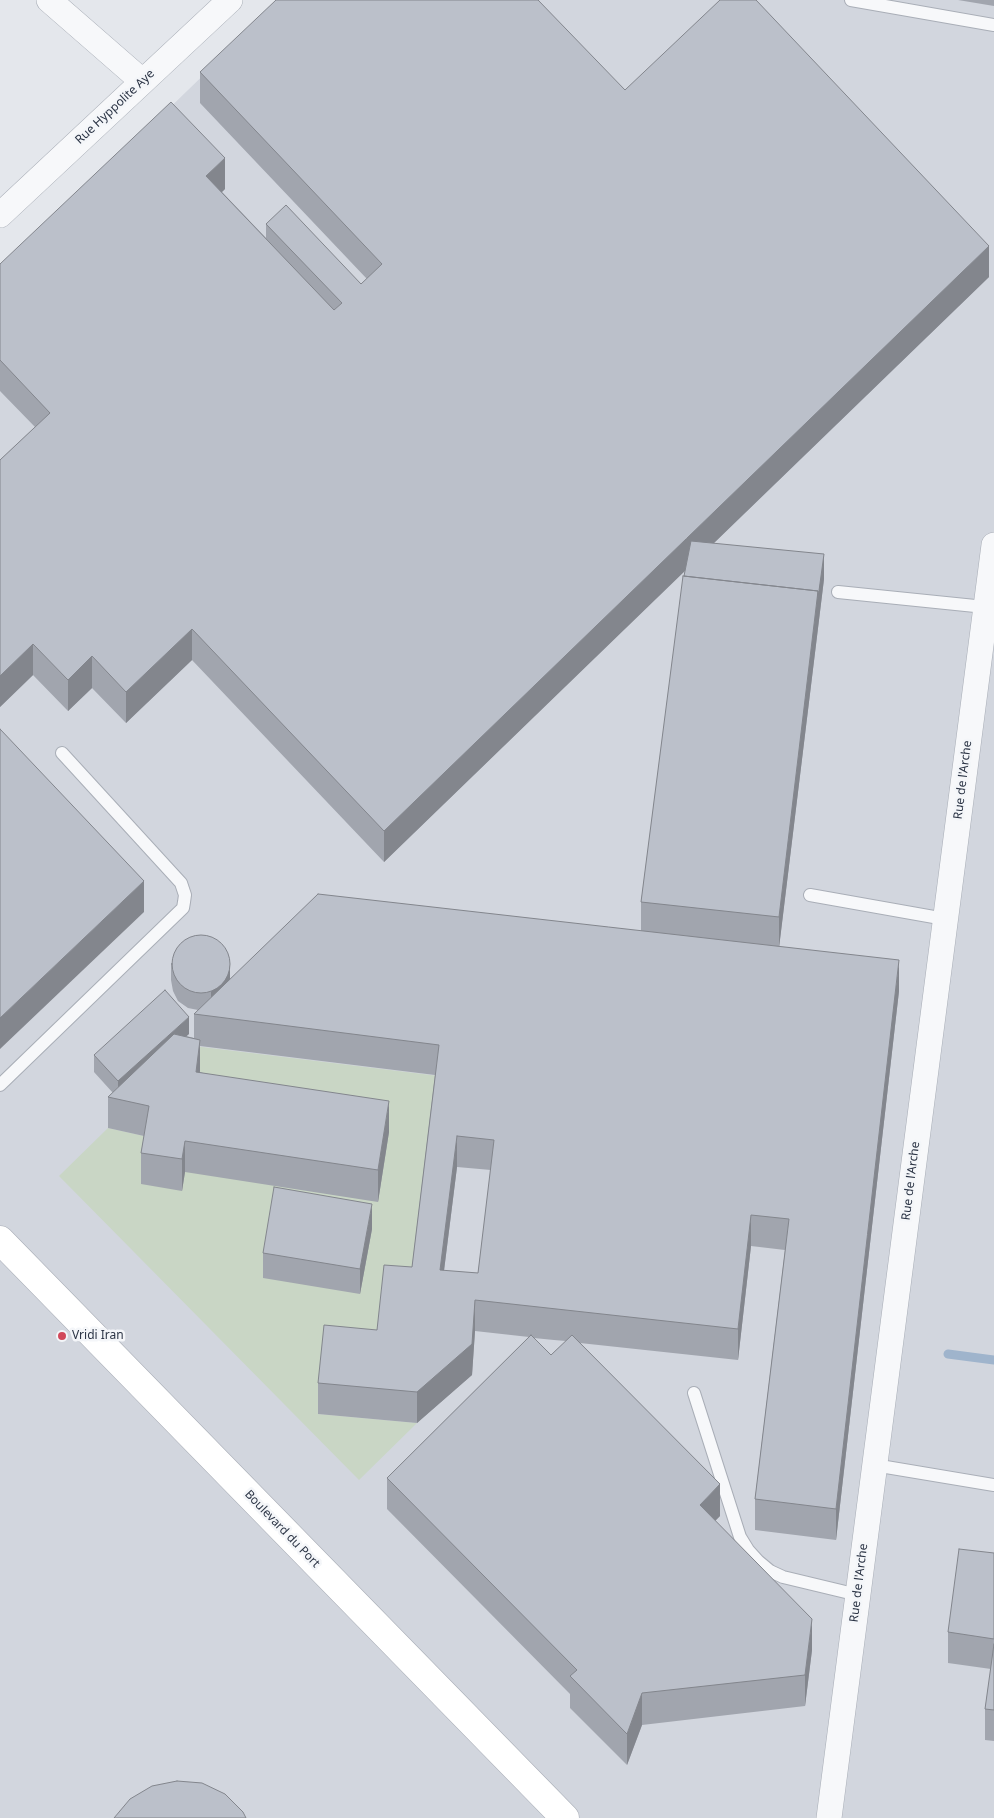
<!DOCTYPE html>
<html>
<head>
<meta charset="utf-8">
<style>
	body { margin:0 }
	canvas { display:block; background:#e4e7ec }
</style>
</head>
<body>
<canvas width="994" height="1818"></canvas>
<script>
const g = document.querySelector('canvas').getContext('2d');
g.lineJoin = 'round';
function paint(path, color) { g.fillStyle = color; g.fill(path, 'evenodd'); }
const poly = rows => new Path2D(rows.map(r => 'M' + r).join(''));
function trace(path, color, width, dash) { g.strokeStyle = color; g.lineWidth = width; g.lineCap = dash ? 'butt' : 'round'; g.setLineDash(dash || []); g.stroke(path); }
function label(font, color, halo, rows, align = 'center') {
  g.font = font + ' "Noto Sans",sans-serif'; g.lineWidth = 5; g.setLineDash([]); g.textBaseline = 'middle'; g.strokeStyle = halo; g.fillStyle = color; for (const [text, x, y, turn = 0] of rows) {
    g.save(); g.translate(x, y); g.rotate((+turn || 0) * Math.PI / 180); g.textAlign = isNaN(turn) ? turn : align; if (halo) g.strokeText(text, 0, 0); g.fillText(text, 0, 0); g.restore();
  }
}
paint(poly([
	[281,0,994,0,994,1818,0,1818,0,272]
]), '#d2d6de');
paint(poly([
	[194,1046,439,1076,412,1298,377,1361,318,1414,417,1423,359,1480,59,1176,108,1128,149,1137,196,1103]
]), '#c9d6c5');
trace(poly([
	[948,1354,994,1360]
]), '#9fb4cc', 9);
const service = poly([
	[851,0,994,25],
	[838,592,985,607],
	[810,895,945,919],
	[0,1085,183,908,184,902,185,895,181,883,62,753],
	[694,1393,740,1537,748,1550,758,1561,770,1571,783,1577,858,1595],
	[874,1465,994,1485]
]);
const minor = poly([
	[49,0,142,81],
	[0,215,230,0],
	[829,1818,994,545]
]);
const secondary = poly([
	[0,1240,565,1818]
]);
trace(service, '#a9aeb7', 14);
trace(minor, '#a9aeb7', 26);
trace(secondary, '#a9aeb7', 29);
trace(service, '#f7f8fa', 12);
trace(minor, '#f7f8fa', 25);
trace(secondary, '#fff', 28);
paint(poly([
	[958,0,994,0,994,6],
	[200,72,625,90,989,277,714,543,824,579,779,947,899,991,836,1540,755,1530,755,1499,785,1250,751,1246,738,1360,580,1343,720,1516,715,1521,812,1650,805,1706,642,1725,627,1765,570,1708,570,1694,387,1509,387,1478,529,1337,475,1331,472,1375,417,1423,318,1414,318,1383,377,1330,412,1267,435,1075,200,1046,200,1072,389,1132,378,1202,185,1172,182,1191,141,1184,141,1153,144,1136,108,1128,108,1097,113,1093,94,1072,94,1055,189,1034,186,1036,194,1038,194,1014,198,1010,188,1008,178,1001,173,991,171,980,171,963,230,979,641,931,641,902,685,570,384,862,192,660,126,723,92,688,68,711,33,675,0,707,0,460,35,427,0,391,0,264,225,189,222,192,266,238,266,224,361,284,367,279,200,103],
	[457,1167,491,1170,478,1273,444,1271],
	[534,1338,554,1340,566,1341,551,1355],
	[372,1229,360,1294,263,1278,263,1253],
	[994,1553,994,1741,985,1740,985,1709,991,1669,948,1663,948,1632]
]), '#a1a5ae');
paint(poly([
	[225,158,225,189,206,207,206,176],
	[989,246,989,277,384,862,384,831],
	[824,554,824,579,779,948,779,917,818,591],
	[192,629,192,660,126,723,126,692],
	[33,644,33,675,0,707,0,676],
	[92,656,92,688,68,711,68,680],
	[144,881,144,912,0,1049,0,1018],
	[899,960,899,991,836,1540,836,1509],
	[230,965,230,982,211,1009,211,992],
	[189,1017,189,1034,118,1098,118,1081],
	[200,1040,200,1071,196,1103,196,1072],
	[389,1101,389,1132,378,1202,378,1170],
	[457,1136,457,1167,440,1302,440,1270],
	[185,1141,185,1172,182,1191,182,1159],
	[372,1204,372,1229,360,1294,360,1269],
	[751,1215,751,1246,738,1360,738,1329],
	[475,1300,475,1331,472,1375,417,1423,417,1392],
	[720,1484,720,1516,700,1536,700,1505],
	[812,1619,812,1650,805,1706,805,1675],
	[642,1693,642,1725,627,1765,627,1734]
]), '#83868d');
const building = poly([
	[276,0,538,0,625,90,720,0,756,0,989,246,384,831,192,629,126,692,92,656,68,680,33,644,0,676,0,460,50,413,0,360,0,264,171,102,225,158,206,176,334,310,342,303,266,224,286,205,361,284,382,264,200,72,276,0],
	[691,541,824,554,818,598,818,591,684,576,691,541],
	[683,576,818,591,779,917,641,902,683,576],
	[0,729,144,881,0,1018,0,729],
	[318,894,899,960,836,1509,755,1499,789,1219,751,1215,738,1329,475,1300,472,1344,417,1392,318,1383,324,1325,377,1330,384,1265,412,1267,439,1045,194,1014,318,894],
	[457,1136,494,1140,478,1273,440,1270,457,1136],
	'172 964a29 29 0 1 1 58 0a29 29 0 1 1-58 0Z',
	[165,990,189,1017,118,1081,94,1055,165,990],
	[174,1034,200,1040,196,1072,389,1101,378,1170,185,1141,182,1159,141,1153,149,1106,108,1097,174,1034],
	[274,1187,372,1204,360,1269,263,1253,274,1187],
	[531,1335,551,1355,572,1335,720,1484,700,1505,812,1619,805,1675,642,1693,627,1734,570,1676,577,1670,387,1478,531,1335],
	[959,1549,994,1553,994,1639,948,1632,959,1549],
	[994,1644,994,1710,985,1709,994,1644],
	[177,1781,202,1783,225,1794,243,1812,246,1818,114,1818,130,1799,152,1786,177,1781]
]);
paint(building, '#bbc0ca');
trace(building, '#83868d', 1);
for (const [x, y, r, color] of [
	[62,1336,5,"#d1495b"]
]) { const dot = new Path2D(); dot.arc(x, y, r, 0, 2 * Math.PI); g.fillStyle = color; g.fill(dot); trace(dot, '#f4f6f9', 2); }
label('12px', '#2b3445', '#f4f6f9', [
	["Rue Hyppolite Aye",115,107,-43],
	["Rue de l'Arche",963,780,-83],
	["Rue de l'Arche",911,1181,-83],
	["Boulevard du Port",282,1529,46],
	["Rue de l'Arche",859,1583,-83]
]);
label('12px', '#2b3445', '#f4f6f9', [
	["Vridi Iran",72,1336]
], 'left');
</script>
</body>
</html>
